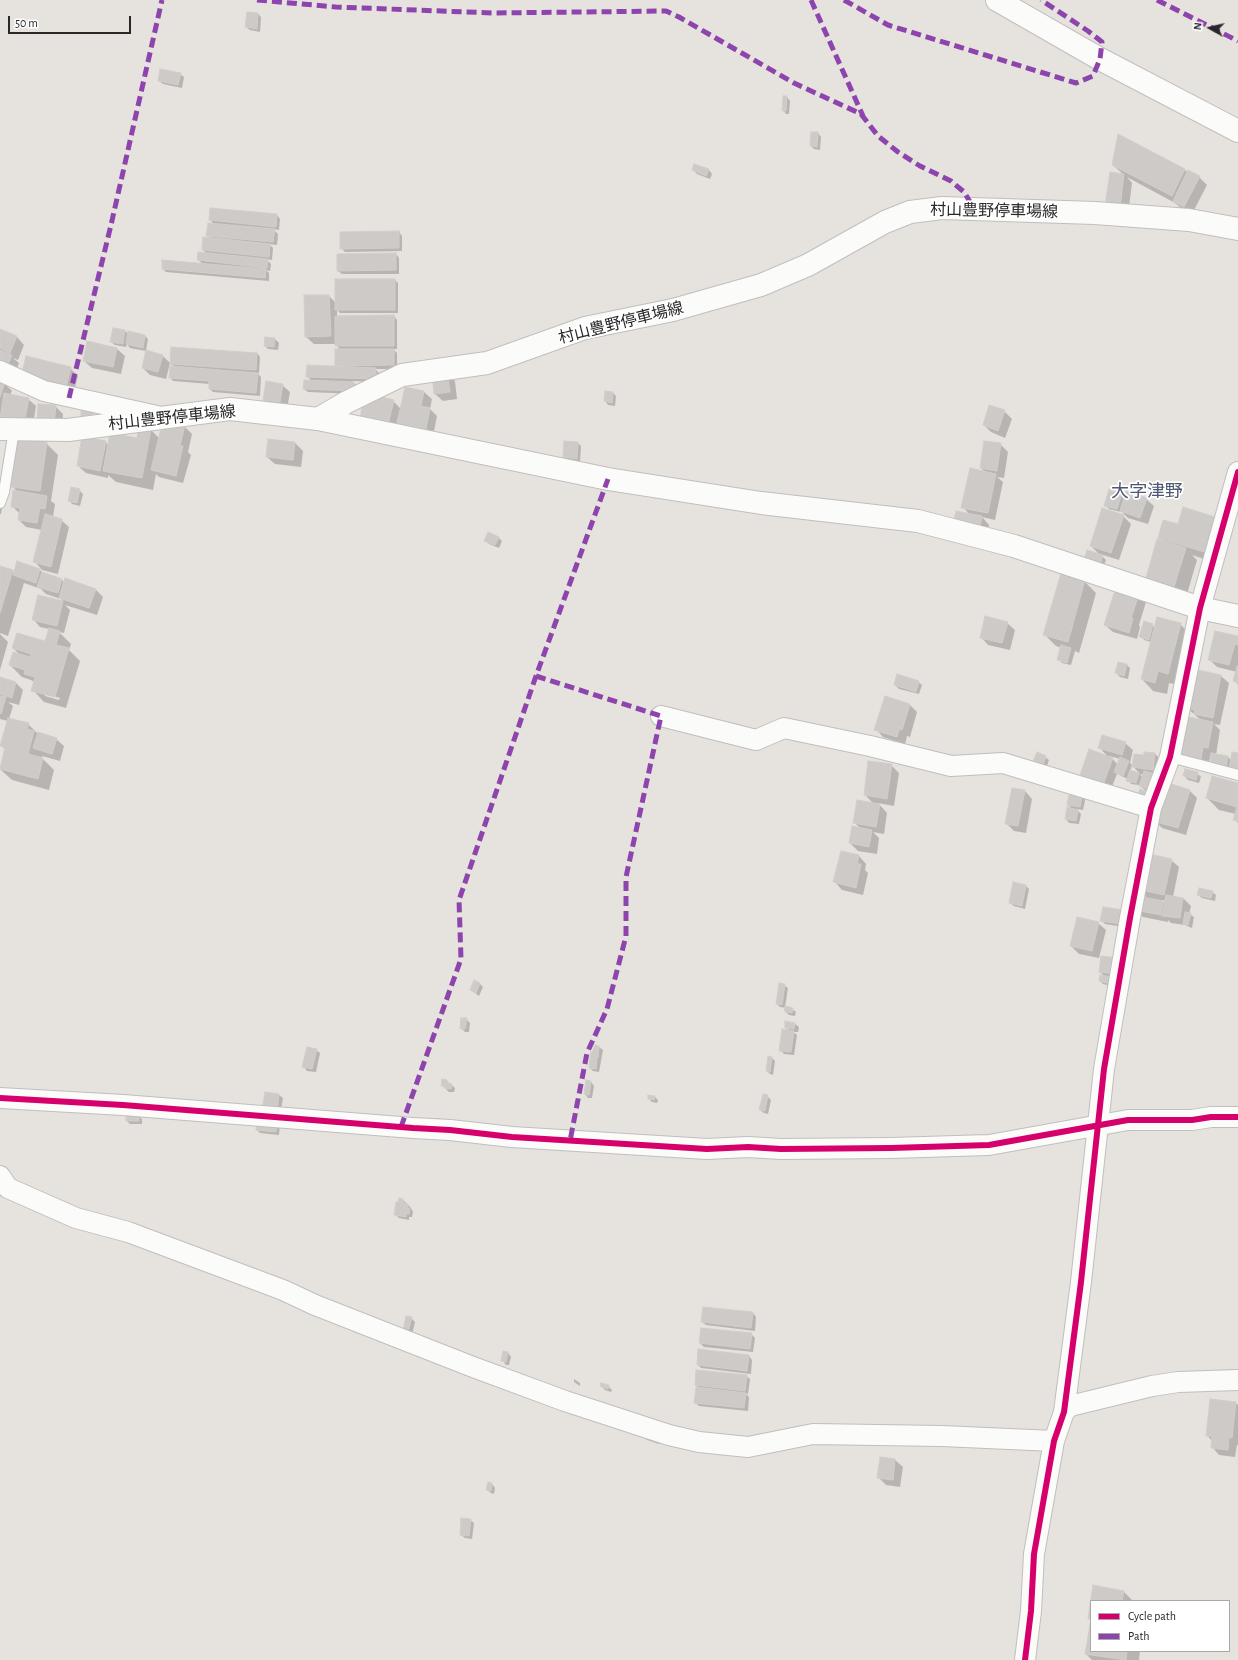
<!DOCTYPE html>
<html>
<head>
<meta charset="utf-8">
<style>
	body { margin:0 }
	#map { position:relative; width:1238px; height:1660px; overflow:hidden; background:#e6e2de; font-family:"Alegreya Sans",sans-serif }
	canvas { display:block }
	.legend { position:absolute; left:1090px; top:1600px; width:140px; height:52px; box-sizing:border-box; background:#fff; border:1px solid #a9a9a9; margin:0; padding:5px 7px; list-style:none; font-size:12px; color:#282828 }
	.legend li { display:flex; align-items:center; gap:8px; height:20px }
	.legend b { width:20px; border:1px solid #a9a9a9 }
	.north { position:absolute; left:1190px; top:8px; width:40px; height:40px; -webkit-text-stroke:3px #fff; paint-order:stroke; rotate:278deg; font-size:11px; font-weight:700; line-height:16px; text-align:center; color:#282828 }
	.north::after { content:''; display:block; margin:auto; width:14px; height:18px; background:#282828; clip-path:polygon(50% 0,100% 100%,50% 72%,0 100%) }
	.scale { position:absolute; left:8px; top:16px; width:123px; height:18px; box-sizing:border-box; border:2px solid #282828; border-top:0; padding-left:5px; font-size:12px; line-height:14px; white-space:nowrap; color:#282828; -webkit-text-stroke:3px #fff; paint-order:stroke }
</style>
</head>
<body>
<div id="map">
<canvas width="1238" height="1660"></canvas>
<ul class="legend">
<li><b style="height:5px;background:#d6006c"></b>Cycle path</li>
<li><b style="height:5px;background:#8e44ad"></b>Path</li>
</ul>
<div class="north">N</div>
<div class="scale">50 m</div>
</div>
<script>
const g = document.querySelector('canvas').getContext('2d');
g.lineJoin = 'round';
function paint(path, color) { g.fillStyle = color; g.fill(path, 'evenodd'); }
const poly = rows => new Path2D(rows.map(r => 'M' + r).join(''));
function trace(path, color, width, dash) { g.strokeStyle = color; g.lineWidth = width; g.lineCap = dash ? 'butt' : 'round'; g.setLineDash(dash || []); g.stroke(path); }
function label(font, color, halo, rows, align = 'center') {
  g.font = font + ' "Alegreya Sans","Noto Sans JP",sans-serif'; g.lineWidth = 3.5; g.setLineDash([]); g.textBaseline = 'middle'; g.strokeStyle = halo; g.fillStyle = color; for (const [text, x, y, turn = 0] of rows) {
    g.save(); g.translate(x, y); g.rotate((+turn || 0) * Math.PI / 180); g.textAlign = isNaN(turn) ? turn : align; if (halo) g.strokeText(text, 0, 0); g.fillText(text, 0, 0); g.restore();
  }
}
paint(poly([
	[258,14,261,17,260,32,250,30,246,27],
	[180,74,184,77,182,88,163,84,159,81],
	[787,97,790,101,789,114,786,114,783,110],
	[818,133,821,137,820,150,814,149,811,146],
	[1118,136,1185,170,1188,173,1199,177,1207,185,1192,214,1181,208,1175,203,1127,177,1132,183,1128,215,1114,214,1124,175,1113,165],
	[695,165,709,170,712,174,710,179,697,174,693,170],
	[211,209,277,215,280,219,279,230,273,229,278,234,277,245,269,244,273,248,272,260,266,259,271,264,270,271,266,270,269,273,269,281,166,272,163,269,203,264,198,260,207,254,203,250,211,239,207,235,215,225,210,220],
	[399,232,402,236,402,251,345,252,341,248],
	[396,254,399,258,399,274,342,274,338,271],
	[395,280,398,283,398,313,340,313,337,310,337,317,394,316,397,320,397,349,393,349,397,353,397,369,375,369,379,373,379,382,352,381,357,386,357,394,308,392,304,389,312,381,307,376,338,368,336,365,340,350,336,344,314,344,306,337,329,296,336,303],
	[0,330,17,337,24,345,18,360,13,358,19,363,14,376,0,370],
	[125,331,129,335,145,336,148,339,146,351,130,348,127,344,126,347,115,345,111,342],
	[265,338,275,339,279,343,278,350,268,349,265,346],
	[88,343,117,349,125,356,121,374,92,368,84,361],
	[257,353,260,357,259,373,257,373,261,377,260,396,213,392,210,389,210,384,173,381,170,377,174,367,170,363,166,379,150,375,143,368,162,355,171,364],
	[70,368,78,376,73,395,30,384],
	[447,373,455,381,457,399,443,401,435,394],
	[0,382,4,383,12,391,10,395,28,399,36,406,32,431,0,419],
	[282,385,290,392,287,409,271,407,264,399],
	[406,388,424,392,432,399,430,409,437,416,433,436,406,430,398,422,396,432,363,407,393,401,401,409],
	[606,392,613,393,616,396,615,406,608,405,605,401],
	[55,406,63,414,62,431,46,430],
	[1004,411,1012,419,1005,438,991,432,984,425],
	[184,426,192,434,188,452,191,455,183,483,159,477,156,474,153,490,116,482,108,475,108,478,86,473,78,466,105,442,109,445,138,439,151,430,159,438],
	[269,440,295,443,303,451,301,467,275,464,267,457],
	[565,442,578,443,581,446,580,462,567,461,564,457],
	[46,443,58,455,51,501,55,504,53,517,61,520,69,527,58,574,42,570,35,562,42,530,26,527,19,520,20,514,12,506,18,492,12,486],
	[1000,444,1008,452,1004,478,997,477,1003,482,995,520,982,517,989,525,986,538,970,515,963,507,986,473,981,468],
	[79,490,83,494,80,506,72,504,69,500],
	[0,493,4,497,1,514,0,514],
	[1122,493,1125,497,1146,499,1154,506,1148,524,1128,518,1121,511,1121,512,1109,509,1105,505],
	[1123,516,1131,524,1119,560,1100,554,1106,560,1102,570,1088,566,1101,556,1091,546],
	[1179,525,1219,564,1192,555,1197,560,1185,601,1158,589,1147,578,1164,542,1159,538],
	[498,537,502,541,499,548,489,544,486,541],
	[18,563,40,570,44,574,62,580,65,583,95,589,103,597,97,615,65,605,70,610,64,633,59,632,71,644,69,650,80,661,66,708,44,702,33,690,35,683,31,680,22,677,10,665,21,656,13,648,46,642,49,629,40,627,33,619,38,596,64,602,61,599,46,594,41,589,24,583,8,636,0,633,0,567,12,570,15,573],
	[45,694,60,698,59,700,45,696],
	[1084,581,1096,593,1079,653,1075,651,1071,665,1062,663,1058,659,1062,648,1056,646,1044,634],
	[1138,595,1146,602,1139,625,1140,627,1137,639,1113,632,1105,625],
	[1145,622,1155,627,1180,624,1192,636,1179,685,1169,683,1167,694,1153,691,1142,679,1151,642,1144,640,1141,636],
	[1007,623,1015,630,1010,650,988,645,981,637],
	[0,634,8,642,0,670],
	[1238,637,1238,685,1235,681,1237,672,1217,667,1209,659],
	[1127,665,1130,668,1128,679,1120,677,1116,673],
	[1195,670,1221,676,1229,683,1220,725,1214,724,1220,730,1216,755,1228,757,1232,761,1238,754,1230,771,1212,757,1210,757,1208,766,1177,753,1202,721,1187,708],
	[0,678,16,683,23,690,19,705,8,702,13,706,9,719,28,724,38,734,56,739,64,746,60,761,42,756,42,758,54,770,49,790,12,780,0,769,5,750,2,746,8,721,0,719],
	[918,682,922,685,919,694,899,689,895,685],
	[910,705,917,712,910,737,907,736,905,744,883,737,876,729],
	[1125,743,1133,750,1130,763,1133,766,1145,757,1145,753,1155,754,1163,762,1153,797,1139,785,1131,784,1128,779,1117,774,1108,797,1087,789,1109,758,1100,748],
	[1110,756,1120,759,1118,765],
	[1132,765,1140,774,1143,775,1142,777,1140,774,1130,771],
	[1045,757,1049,760,1045,771,1037,768],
	[891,765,899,773,894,806,878,803,887,813,884,834,873,832,879,838,877,854,858,851,850,843,861,829,854,822,874,804,865,795],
	[1197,773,1201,777,1199,783,1188,780,1184,776],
	[1166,783,1190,791,1197,798,1186,835,1162,828,1154,820],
	[1238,784,1238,823,1234,819,1236,814,1219,810,1207,798],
	[1013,789,1025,791,1032,799,1026,833,1014,831,1006,823],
	[1071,790,1086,796,1083,810,1076,809,1081,814,1079,824,1069,823,1066,819,1073,810,1068,805],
	[842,852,859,856,866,864,865,870,868,873,863,895,842,890,835,882],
	[1171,860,1179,867,1173,897,1183,898,1191,906,1189,914,1194,917,1192,928,1185,925,1171,923,1168,920,1168,922,1143,917,1136,909,1148,899,1138,889],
	[1161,900,1166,901,1165,904],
	[1025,885,1029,889,1025,909,1014,906,1010,903],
	[1212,892,1216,895,1215,901,1202,898,1198,895],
	[1103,908,1124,927,1105,924,1101,920],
	[1098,923,1106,930,1099,958,1079,954,1071,946],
	[1116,959,1115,987,1103,984,1100,981,1105,977,1100,972],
	[480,984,483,987,479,996,471,990],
	[784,985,788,988,785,1007,792,1009,796,1012,795,1016,789,1015,785,1011,786,1008,780,1007,777,1004],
	[466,1019,470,1023,469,1032,465,1032,461,1028],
	[786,1022,795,1024,799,1027,798,1032,793,1032,797,1035,794,1055,784,1054,780,1050,789,1031,786,1027],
	[596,1046,599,1047,603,1050,599,1072,593,1071,590,1068,592,1053],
	[316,1050,320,1053,316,1072,307,1071,304,1067],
	[772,1058,775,1061,773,1075,770,1074,767,1071],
	[447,1081,455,1088,454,1092,449,1092,442,1085],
	[591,1082,594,1086,592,1098,588,1098,585,1094],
	[265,1093,279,1095,283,1098,280,1115],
	[654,1096,658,1100,657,1103,652,1102,649,1099],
	[767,1096,771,1100,768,1114,764,1113,760,1110],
	[139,1116,142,1119,142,1124,130,1124,127,1121],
	[435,1118,443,1119,447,1122,434,1123],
	[280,1124,279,1135,260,1133,257,1130],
	[403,1200,411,1208,413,1212,412,1217,409,1217,409,1220,399,1218,395,1214],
	[753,1313,756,1317,755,1331,706,1325,702,1322],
	[411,1318,415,1322,412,1335,407,1334],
	[751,1334,755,1338,753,1352,704,1347,700,1343],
	[508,1353,511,1357,509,1365,506,1365,503,1361],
	[749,1356,752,1360,751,1374,701,1368,698,1365],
	[746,1376,750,1379,748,1394,745,1393,749,1397,748,1411,699,1406,695,1402,700,1389,696,1385],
	[574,1379,580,1383,580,1386,574,1382],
	[601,1386,608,1386,612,1390,611,1392,605,1390],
	[1236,1403,1238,1405,1238,1445,1237,1445,1235,1457,1219,1455,1212,1447,1212,1441,1207,1435],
	[643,1437,661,1439,659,1444,647,1440],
	[881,1458,895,1460,903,1467,900,1487,886,1485,878,1477],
	[488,1484,492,1484,495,1488,494,1494,491,1493,487,1490],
	[470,1520,474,1523,472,1539,465,1538,461,1535],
	[1123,1591,1133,1601,1092,1601],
	[1091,1623,1091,1651,1140,1651,1139,1660,1092,1660,1086,1654]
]), '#0003');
const building = poly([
	[247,12,258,13,257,29,245,27,247,12],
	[160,69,181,73,178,85,158,81,160,69],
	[783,96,787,96,786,111,782,111,783,96],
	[811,132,818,132,817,147,810,146,811,132],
	[1118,134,1185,169,1172,196,1112,165,1118,134],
	[694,164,709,169,706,176,692,170,694,164],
	[1188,170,1200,176,1184,207,1173,201,1188,170],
	[1110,172,1124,174,1120,208,1105,206,1110,172],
	[210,208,277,214,276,227,209,220,210,208],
	[208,223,275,229,273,242,206,236,208,223],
	[399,231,399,248,340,249,340,232,399,231],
	[203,237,270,244,269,257,202,250,203,237],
	[198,252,268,259,267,268,197,260,198,252],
	[396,253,396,270,337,271,337,254,396,253],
	[162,260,266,269,265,278,162,269,162,260],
	[335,279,395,279,395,310,335,310,335,279],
	[304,295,329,295,331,336,305,337,304,295],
	[394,315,394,346,335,346,335,316,394,315],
	[113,328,125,330,123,344,110,342,113,328],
	[0,329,17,336,10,353,0,348,0,329],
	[128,331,145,335,143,348,126,344,128,331],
	[265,337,275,338,274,347,264,346,265,337],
	[87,341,117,348,113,367,83,361,87,341],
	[171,347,257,353,256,370,170,364,171,347],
	[335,349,394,349,394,365,335,366,335,349],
	[0,350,12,355,6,369,0,366,0,350],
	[146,350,163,355,158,372,142,368,146,350],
	[26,356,71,367,66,388,21,377,26,356],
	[307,365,376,368,376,379,306,377,307,365],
	[170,366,258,373,256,393,209,389,209,381,169,378,170,366],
	[447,372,450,392,434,394,432,375,447,372],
	[304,380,354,382,353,391,303,389,304,380],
	[0,381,5,382,0,397,0,381],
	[266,381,283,384,280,402,263,400,266,381],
	[405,387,424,391,421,406,430,408,426,429,397,423,405,387],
	[605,391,613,392,612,403,604,401,605,391],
	[4,393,29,398,24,424,0,419,4,393],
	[378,396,394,400,388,425,360,419,362,407,378,396],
	[38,404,56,405,54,424,37,423,38,404],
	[989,405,1005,410,998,431,983,425,989,405],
	[94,410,94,419,81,419,81,411,94,410],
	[185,425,180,446,183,446,176,476,151,470,161,428,185,425],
	[151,429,142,478,103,471,110,433,137,438,138,431,151,429],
	[82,436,106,441,100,471,77,466,82,436],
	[17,438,47,442,40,491,11,487,17,438],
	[268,439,295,442,293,460,266,457,268,439],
	[564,441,578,442,577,459,563,457,564,441],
	[984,441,1001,443,997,471,980,468,984,441],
	[970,468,996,474,988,513,961,508,970,468],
	[71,487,80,489,77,503,68,501,71,487],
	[1109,489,1122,493,1117,509,1104,506,1109,489],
	[13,490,47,496,45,509,40,508,37,523,18,520,20,508,11,507,13,490],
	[1126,491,1147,498,1140,518,1120,511,1126,491],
	[1183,507,1218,518,1208,553,1158,538,1163,520,1178,524,1183,507],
	[1102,508,1124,515,1111,553,1090,546,1102,508],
	[956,511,982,516,979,531,953,525,956,511],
	[45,514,62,519,51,567,33,562,45,514],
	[488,532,499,537,495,545,484,541,488,532],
	[1157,539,1186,548,1173,590,1161,586,1162,583,1146,578,1157,539],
	[1087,550,1103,555,1099,568,1083,563,1087,550],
	[17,561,40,569,36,583,13,575,17,561],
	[0,566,13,570,0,613,0,566],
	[42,572,62,579,58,593,37,587,42,572],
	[1061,573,1085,580,1068,642,1043,635,1061,573],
	[65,578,96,589,89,608,59,598,65,578],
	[1116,587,1139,594,1131,618,1133,618,1129,633,1104,625,1116,587],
	[38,595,63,601,57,626,32,620,38,595],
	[985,616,1008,622,1002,643,980,638,985,616],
	[1157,617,1181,623,1168,674,1158,671,1155,683,1141,679,1157,617],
	[1144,621,1153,624,1149,640,1139,637,1144,621],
	[49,628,60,631,56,645,69,648,55,697,31,691,35,677,24,674,25,670,9,665,13,652,30,657,31,654,12,648,17,633,45,641,49,628],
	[1215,631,1238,636,1238,645,1235,644,1229,665,1208,660,1215,631],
	[1061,645,1071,648,1067,663,1057,660,1061,645],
	[1118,662,1127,664,1124,676,1115,673,1118,662],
	[1237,666,1238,667,1238,683,1233,681,1237,666],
	[1194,669,1221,675,1213,718,1194,714,1195,710,1186,708,1194,669],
	[897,674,919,681,916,692,894,685,897,674],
	[0,677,16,682,12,698,0,694,0,677],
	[0,696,6,697,1,714,0,713,0,696],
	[885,696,910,704,902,730,899,729,897,737,874,730,885,696],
	[1184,716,1213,722,1208,748,1203,747,1201,759,1176,754,1184,716],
	[8,718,29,723,27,729,34,731,28,754,43,758,38,779,0,769,5,747,0,746,8,718],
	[38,732,57,738,52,754,33,748,38,732],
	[1102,735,1126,742,1122,755,1098,748,1102,735],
	[1089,749,1113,758,1101,790,1078,781,1089,749],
	[1037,752,1046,756,1042,768,1032,764,1037,752],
	[1144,752,1155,753,1153,770,1132,767,1134,754,1144,755,1144,752],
	[1232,752,1238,753,1238,771,1229,770,1232,752],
	[1211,753,1228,756,1226,768,1210,765,1211,753],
	[1120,757,1129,761,1123,776,1114,772,1120,757],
	[868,761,892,764,887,799,864,795,868,761],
	[1185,769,1198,772,1196,780,1183,776,1185,769],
	[1130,770,1139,773,1136,783,1126,781,1130,770],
	[1144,771,1155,774,1150,790,1139,786,1144,771],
	[1212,776,1238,783,1238,821,1233,820,1237,807,1206,798,1212,776],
	[1165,782,1190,790,1178,828,1153,821,1165,782],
	[1012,788,1025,790,1018,826,1005,824,1012,788],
	[1070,789,1083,792,1080,807,1067,805,1070,789],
	[1140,789,1150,793,1147,802,1137,798,1140,789],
	[857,800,880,804,876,827,853,823,857,800],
	[1067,807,1078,810,1076,821,1065,819,1067,807],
	[852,826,872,830,869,847,849,843,852,826],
	[841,851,859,855,857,864,861,864,856,888,833,882,841,851],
	[1145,853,1172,859,1164,895,1137,889,1145,853],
	[1013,882,1026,885,1022,906,1009,903,1013,882],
	[1199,888,1213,891,1211,898,1197,895,1199,888],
	[1166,895,1183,898,1180,918,1162,916,1166,895],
	[1137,896,1163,901,1161,915,1135,910,1137,896],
	[1103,907,1123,910,1121,924,1100,921,1103,907],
	[1185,912,1191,913,1188,925,1183,924,1185,912],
	[1077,917,1099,922,1092,951,1070,946,1077,917],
	[1101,956,1117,958,1115,974,1099,972,1101,956],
	[1100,975,1113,977,1112,984,1099,981,1100,975],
	[474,980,480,983,476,993,470,990,474,980],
	[779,983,785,984,782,1005,776,1004,779,983],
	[785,1006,793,1008,792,1013,784,1011,785,1006],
	[461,1018,467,1018,465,1029,460,1029,461,1018],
	[785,1021,795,1023,794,1029,785,1028,785,1021],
	[782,1029,794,1031,791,1052,779,1051,782,1029],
	[595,1045,599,1046,598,1058,590,1057,591,1052,592,1052,595,1045],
	[307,1047,317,1049,312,1069,302,1067,307,1047],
	[768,1056,772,1057,770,1072,766,1071,768,1056],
	[590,1058,597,1059,596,1069,589,1068,590,1058],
	[442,1079,447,1080,447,1083,452,1084,451,1089,444,1088,444,1086,441,1086,442,1079],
	[586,1080,591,1081,589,1095,584,1094,586,1080],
	[265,1092,279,1094,277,1112,262,1110,265,1092],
	[763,1094,768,1095,765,1111,759,1110,763,1094],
	[648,1095,655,1096,654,1100,648,1099,648,1095],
	[126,1114,139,1115,139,1121,126,1121,126,1114],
	[257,1118,277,1120,276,1132,256,1130,257,1118],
	[399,1198,403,1199,403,1203,408,1204,407,1208,410,1208,409,1214,406,1214,406,1217,394,1215,396,1202,398,1202,399,1198],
	[703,1307,753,1312,751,1328,701,1322,703,1307],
	[406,1316,412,1317,408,1332,403,1331,406,1316],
	[701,1328,752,1333,750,1349,699,1343,701,1328],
	[698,1349,749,1355,747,1371,697,1365,698,1349],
	[503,1351,508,1352,506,1362,501,1361,503,1351],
	[696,1370,747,1375,745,1391,695,1385,696,1370],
	[601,1383,609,1385,608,1389,600,1386,601,1383],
	[696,1387,746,1393,744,1408,694,1403,696,1387],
	[1210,1399,1236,1402,1232,1438,1229,1437,1228,1450,1211,1448,1212,1436,1206,1436,1210,1399],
	[880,1457,895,1459,893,1480,877,1478,880,1457],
	[488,1482,492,1483,491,1491,486,1490,488,1482],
	[461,1518,471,1519,469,1536,460,1535,461,1518],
	[1093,1585,1124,1591,1122,1601,1091,1601,1091,1651,1127,1651,1126,1660,1085,1654,1091,1619,1088,1619,1093,1585]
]);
paint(building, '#cdcac8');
trace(building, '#d1ceca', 1);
const service = poly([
	[0,503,4,492,14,430],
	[1170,757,1238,775]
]);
const minor = poly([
	[0,371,44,391,157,416],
	[661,716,756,740,784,728,870,746,951,766,1003,763,1151,808],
	[0,1098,123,1105,413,1128,450,1130,512,1137,707,1149,748,1147,781,1149,891,1148,989,1145,1128,1120,1192,1120,1211,1117,1238,1117],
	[0,1176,8,1188,76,1218,128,1232,283,1290,315,1305,473,1367,565,1401,669,1435,699,1442,748,1447,813,1434,942,1436,1054,1441],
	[1064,1412,1070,1406,1152,1386,1178,1382,1238,1380],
	[1025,1660,1031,1611,1034,1554,1054,1441,1064,1412,1081,1282,1104,1069,1130,918,1151,808,1170,757,1200,608,1238,472]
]);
const tertiary = poly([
	[318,419,608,479,761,503,918,521,1014,546,1200,608,1238,616]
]);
const secondary = poly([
	[997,0,1100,59,1238,131],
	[0,429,68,430,230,409,318,419,347,402,402,375,487,363,585,328,673,310,761,285,808,265,885,222,910,212,942,208,1095,213,1189,220,1238,229]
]);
trace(service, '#c0bfbf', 12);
trace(minor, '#c0bfbf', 22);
trace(tertiary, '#c0bfbf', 24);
trace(secondary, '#c0bfbf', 24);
trace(service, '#fbfbfa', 10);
trace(minor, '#fbfbfa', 20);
trace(tertiary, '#fbfbfa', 22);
trace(secondary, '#fbfbfa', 22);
trace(poly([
	[257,0,336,7,493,13,666,11,679,17,794,83,861,114,878,136,898,152,920,166,951,181,964,192,975,210],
	[811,0,863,116],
	[844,0,888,25,1076,83,1093,76,1100,59,1102,42,1088,31,1041,0],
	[1157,0,1238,41],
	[69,398,111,225,162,0],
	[536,676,661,716,626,877,626,936,607,1009,587,1053,570,1141],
	[401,1127,461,959,459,900,536,676,608,479]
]), '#8e44ad', 5, [10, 5]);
trace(poly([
	[0,1098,123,1105,413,1128,450,1130,512,1137,707,1149,748,1147,781,1149,891,1148,989,1145,1128,1120,1192,1120,1211,1117,1238,1117],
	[1025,1660,1031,1611,1034,1554,1054,1441,1064,1412,1081,1282,1104,1069,1130,918,1151,808,1170,757,1200,608,1238,472]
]), '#d6006c', 6);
label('16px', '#282828', '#fff', [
	["村山豊野停車場線",994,211,1],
	["村山豊野停車場線",621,323,-14],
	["村山豊野停車場線",172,418,-6]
]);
label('18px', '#4e5673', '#fff', [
	["大字津野",1147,492]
]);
</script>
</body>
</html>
